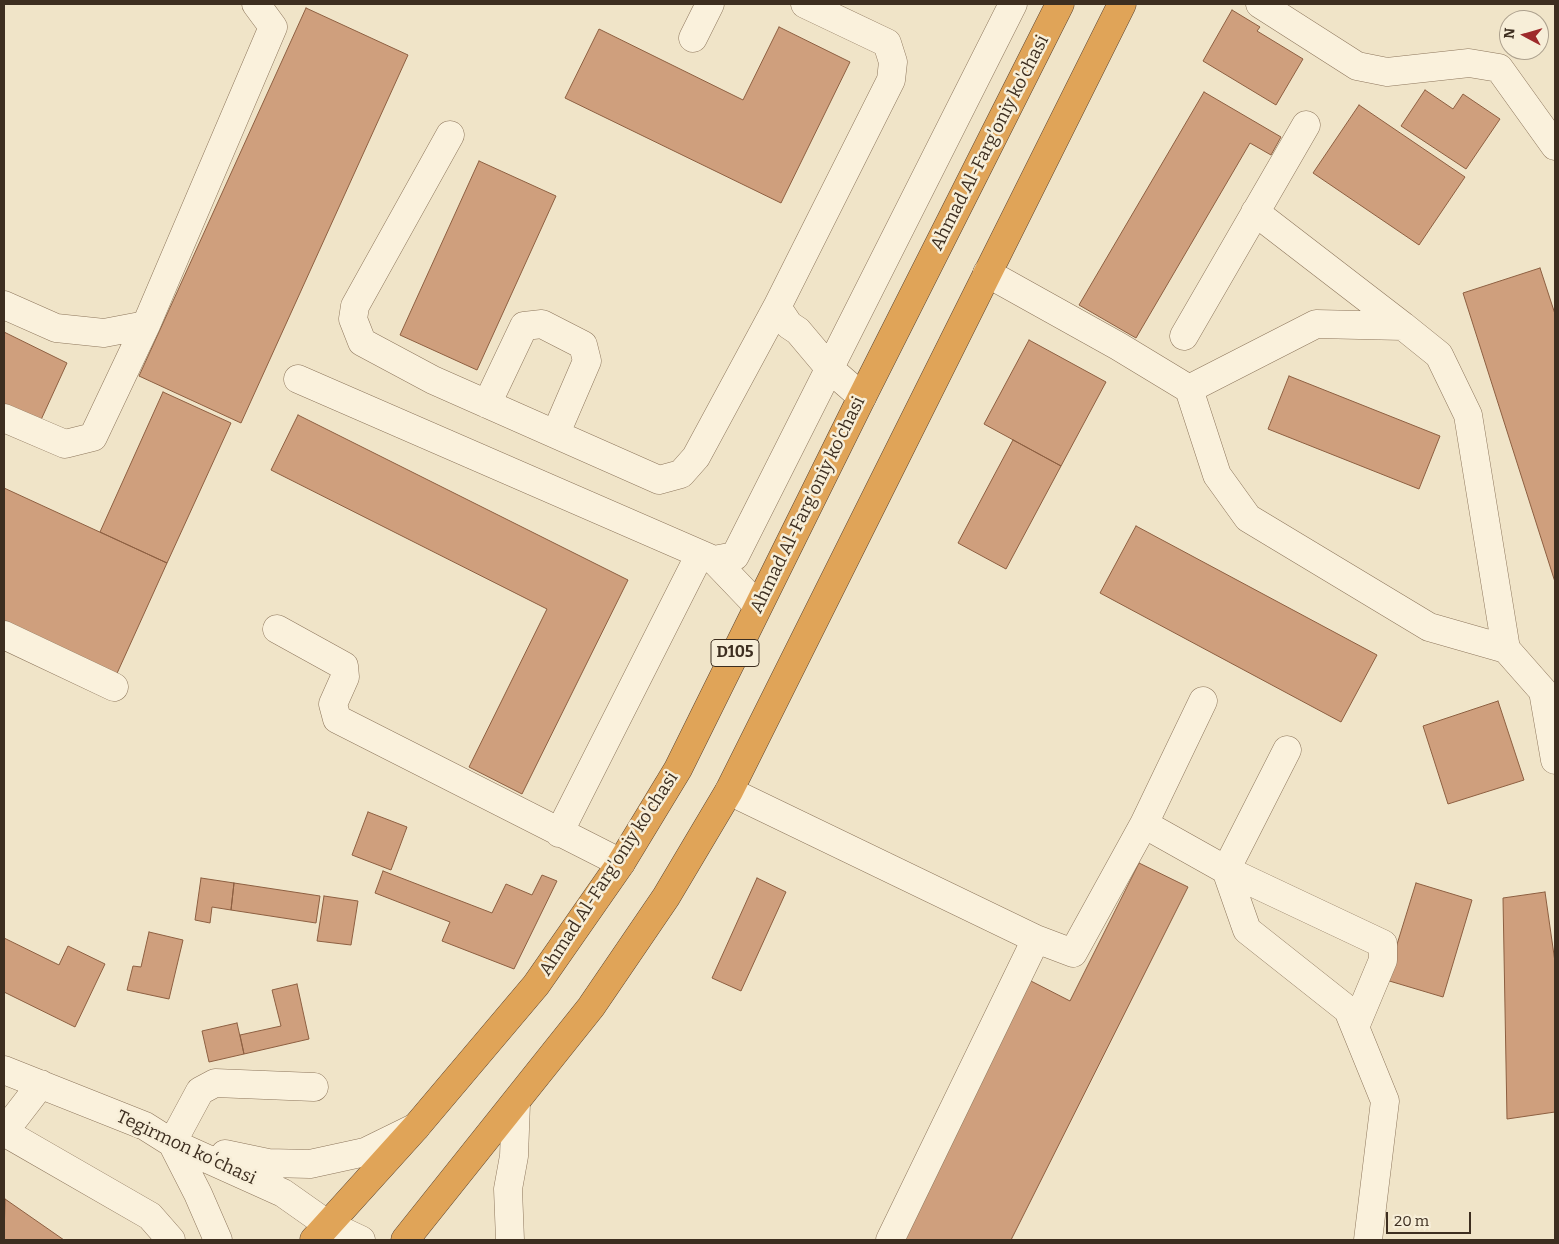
<!DOCTYPE html>
<html>
<head>
<meta charset="utf-8">
<style>
	body { margin:0 }
	#map { position:relative; width:1559px; height:1244px; overflow:hidden; background:#f0e4c8; font-family:Bitter,serif }
	canvas { display:block }
	.frame { position:absolute; inset:0; border:5px solid #3d2e20; pointer-events:none }
	.north { position:absolute; left:1499px; top:10px; width:50px; height:50px; box-sizing:border-box; background:#f7eed8; border:1px solid #ada18e; border-radius:50%; rotate:276deg; font-size:14px; font-weight:700; line-height:20px; text-align:center; color:#3d2e20 }
	.north::after { content:''; display:block; margin:auto; width:18px; height:22px; background:#9e2a2b; clip-path:polygon(50% 0,100% 100%,50% 72%,0 100%) }
	.scale { position:absolute; left:1386px; top:1212px; width:85px; height:22px; box-sizing:border-box; border:2px solid #3d2e20; border-top:0; padding-left:6px; font-size:15px; line-height:18px; white-space:nowrap; color:#3d2e20; -webkit-text-stroke:4px #f7eed8; paint-order:stroke }
</style>
</head>
<body>
<div id="map">
<canvas width="1559" height="1244"></canvas>
<div class="frame"></div>
<div class="north">N</div>
<div class="scale">20 m</div>
</div>
<script>
const g = document.querySelector('canvas').getContext('2d');
g.lineJoin = 'round';
function paint(path, color) { g.fillStyle = color; g.fill(path, 'evenodd'); }
const poly = rows => new Path2D(rows.map(r => 'M' + r).join(''));
function trace(path, color, width, dash) { g.strokeStyle = color; g.lineWidth = width; g.lineCap = dash ? 'butt' : 'round'; g.setLineDash(dash || []); g.stroke(path); }
function label(font, color, halo, rows, align = 'center') {
  g.font = font + ' Bitter,serif'; g.lineWidth = 5; g.setLineDash([]); g.textBaseline = 'middle'; g.strokeStyle = halo; g.fillStyle = color; for (const [text, x, y, turn = 0] of rows) {
    g.save(); g.translate(x, y); g.rotate((+turn || 0) * Math.PI / 180); g.textAlign = isNaN(turn) ? turn : align; if (halo) g.strokeText(text, 0, 0); g.fillText(text, 0, 0); g.restore();
  }
}
const building = poly([
	[306,8,408,55,241,423,139,376,306,8],
	[1232,10,1260,27,1257,31,1303,59,1276,105,1203,61,1232,10],
	[779,27,850,62,781,203,565,98,599,29,743,100,779,27],
	[1425,90,1453,109,1463,94,1500,119,1466,169,1401,126,1425,90],
	[1204,92,1281,137,1271,155,1250,143,1136,338,1079,305,1204,92],
	[1359,105,1465,177,1419,245,1313,173,1359,105],
	[479,161,556,196,477,370,400,335,479,161],
	[1540,268,1555,314,1555,582,1463,293,1540,268],
	[4,332,67,363,40,422,4,405,4,332],
	[1029,340,1106,382,1061,466,984,424,1029,340],
	[1289,376,1440,436,1419,489,1268,429,1289,376],
	[163,392,231,423,167,563,100,532,163,392],
	[298,415,628,580,522,794,469,767,547,609,271,470,298,415],
	[1013,440,1061,466,1006,569,958,543,1013,440],
	[4,488,167,563,114,680,4,629,4,488],
	[1136,526,1377,655,1341,722,1100,593,1136,526],
	[1498,701,1524,780,1448,804,1423,726,1498,701],
	[368,812,407,827,391,870,352,855,368,812],
	[1139,863,1188,887,1011,1240,897,1240,1027,979,1070,1001,1139,863],
	[383,871,492,913,506,884,532,895,542,875,557,881,514,969,442,941,450,922,375,893,383,871],
	[201,878,234,883,231,910,212,907,210,923,195,920,201,878],
	[757,878,786,892,741,991,712,978,757,878],
	[234,883,320,896,316,923,231,910,234,883],
	[1416,883,1472,900,1443,997,1386,980,1416,883],
	[1545,892,1555,962,1555,1112,1507,1119,1503,898,1545,892],
	[324,896,358,901,351,945,317,941,324,896],
	[149,932,183,940,169,999,127,990,133,966,141,967,149,932],
	[4,938,59,965,68,946,105,964,75,1027,4,992,4,938],
	[297,984,309,1039,244,1054,240,1035,281,1026,272,990,297,984],
	[237,1023,244,1054,209,1062,202,1031,237,1023],
	[5,1199,64,1240,4,1240,5,1199]
]);
paint(building, '#cf9f7d');
trace(building, '#8d5f41', 1);
const minor = poly([
	[805,4,887,43,893,62,891,80,777,307,789,325,798,331,830,369,862,397],
	[1260,4,1357,66,1387,72,1469,63,1499,68,1555,146],
	[693,38,710,4],
	[450,135,355,306,353,319,362,342,433,380,659,480,681,474,696,457,777,307],
	[1255,212,1403,326],
	[987,273,1118,346,1189,389,1217,475,1248,518,1429,627,1506,649,1543,691,1555,760],
	[4,305,56,328,104,333,146,325],
	[1184,336,1306,125],
	[298,379,714,560,735,556,1013,4],
	[1189,389,1316,324,1403,326,1439,355,1468,415,1506,649],
	[487,404,524,326,542,324,583,345,587,361,556,433],
	[4,418,65,444,93,437,146,325,273,27,256,4],
	[714,560,758,606],
	[277,629,344,666,345,677,333,704,337,719,621,863],
	[4,635,114,687],
	[1287,750,1226,870,1383,944,1383,960,1355,1027],
	[729,791,1036,939,1073,953,1144,824,1226,870,1247,930,1348,1010,1385,1101,1368,1240],
	[1144,824,1203,701],
	[559,833,700,554],
	[4,1070,145,1126,172,1143,283,1193,327,1224,361,1240],
	[4,1132,150,1216,171,1240],
	[4,1132,41,1084],
	[172,1143,200,1091,215,1083,314,1087],
	[172,1143,198,1194,218,1240],
	[225,1154,268,1163,310,1164,365,1152,416,1127],
	[510,1240,508,1189,514,1156,516,1103],
	[890,1240,1036,939]
]);
const highway = poly([
	[314,1240,416,1127,536,985,621,863,678,769,862,397,1060,4],
	[405,1240,591,1007,666,897,729,791,1122,4]
]);
trace(minor, '#8d765c', 29);
trace(highway, '#5b4430', 29);
trace(minor, '#faf1dc', 28);
trace(highway, '#e0a458', 28);
for (const [x, y, w] of [
	[735,653,48]
]) { const box = new Path2D(); box.roundRect(x - w / 2, y - 13.5, w, 27, 4); g.fillStyle = '#f7eed8'; g.fill(box); trace(box, '#3d2e20', 1); }
label('bold 16px', '#3d2e20', null, [
	["D105",735,653]
]);
label('18px', '#3d2e20', '#f7eed8', [
	["Ahmad Al-Farg'oniy ko'chasi",990,143,-63],
	["Ahmad Al-Farg'oniy ko'chasi",808,505,-64],
	["Ahmad Al-Farg'oniy ko'chasi",609,874,-57],
	["Tegirmon koʻchasi",186,1148,25]
]);
</script>
</body>
</html>
